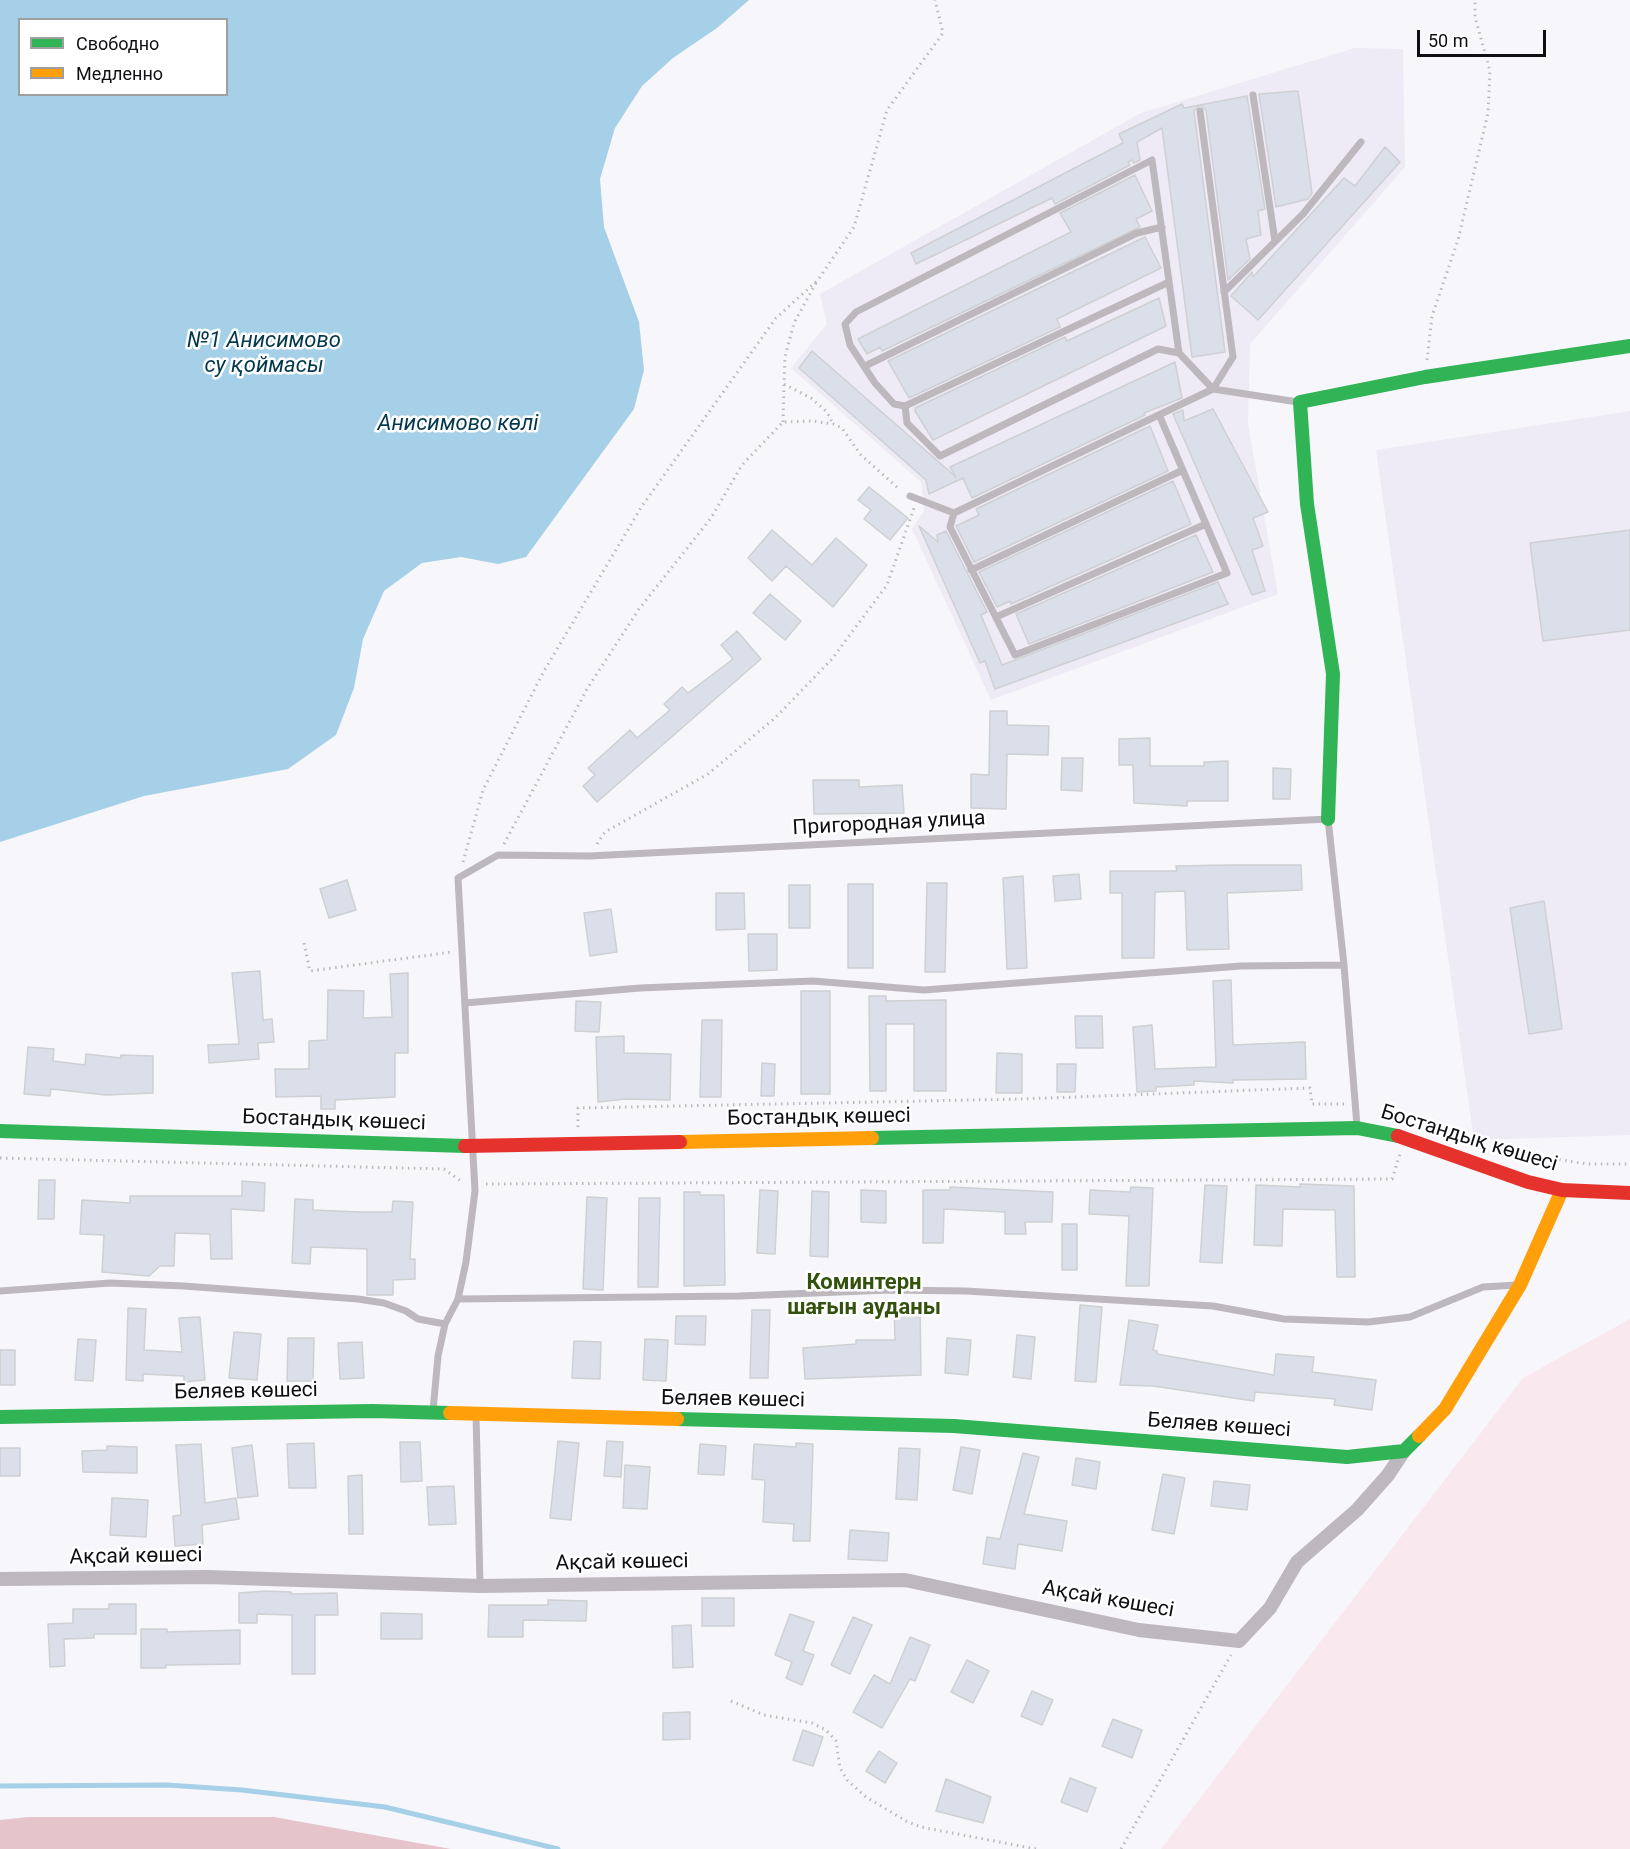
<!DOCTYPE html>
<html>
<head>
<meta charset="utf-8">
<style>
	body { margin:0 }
	#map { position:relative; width:1630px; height:1849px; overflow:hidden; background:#f7f6fb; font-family:Roboto,sans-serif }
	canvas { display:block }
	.legend { position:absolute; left:18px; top:18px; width:210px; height:78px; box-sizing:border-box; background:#fff; border:2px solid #9f9fa0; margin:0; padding:8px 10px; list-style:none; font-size:18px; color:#0f0e12 }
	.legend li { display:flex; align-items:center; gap:12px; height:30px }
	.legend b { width:30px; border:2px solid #9f9fa0 }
	.scale { position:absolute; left:1417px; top:30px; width:129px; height:27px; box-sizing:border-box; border:3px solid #0f0e12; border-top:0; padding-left:8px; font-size:18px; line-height:21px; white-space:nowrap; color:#0f0e12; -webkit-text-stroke:4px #fff; paint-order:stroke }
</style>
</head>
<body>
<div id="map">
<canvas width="1630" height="1849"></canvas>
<ul class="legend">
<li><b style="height:8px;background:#30b455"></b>Свободно</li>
<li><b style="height:8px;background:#ff9f0a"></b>Медленно</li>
</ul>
<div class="scale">50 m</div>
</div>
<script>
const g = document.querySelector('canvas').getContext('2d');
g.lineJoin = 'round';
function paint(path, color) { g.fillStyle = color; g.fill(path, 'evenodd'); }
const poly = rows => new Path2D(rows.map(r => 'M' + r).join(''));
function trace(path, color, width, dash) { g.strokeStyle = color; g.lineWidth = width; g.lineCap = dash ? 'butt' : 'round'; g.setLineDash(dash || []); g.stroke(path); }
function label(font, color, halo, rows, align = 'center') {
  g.font = font + ' Roboto,sans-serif'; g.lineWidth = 5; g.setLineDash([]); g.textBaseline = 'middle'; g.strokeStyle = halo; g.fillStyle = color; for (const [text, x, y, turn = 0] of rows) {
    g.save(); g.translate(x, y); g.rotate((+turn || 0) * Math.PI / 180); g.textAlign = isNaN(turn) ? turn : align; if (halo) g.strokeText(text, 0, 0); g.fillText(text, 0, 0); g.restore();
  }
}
paint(poly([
	[1355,48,1403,49,1405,167,1250,344,1248,424,1278,594,991,700,912,529,924,511,921,482,791,368,827,324,820,294,1141,113],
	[1630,411,1630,1135,1474,1140,1376,450]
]), '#eeeaf6');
paint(poly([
	[1630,1319,1630,1849,1161,1849,1523,1378]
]), '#f9e8ed');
paint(poly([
	[28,1817,274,1817,451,1849,0,1849,0,1820]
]), '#e6c4cc');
paint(poly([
	[0,0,749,0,717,28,673,58,642,86,615,128,600,179,604,227,639,322,644,370,634,409,526,557,498,564,461,557,422,563,384,591,363,639,354,688,336,735,288,769,144,796,0,842],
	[20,20,226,20,226,94,20,94]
]), '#a6d0e7');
trace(poly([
	[0,1786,167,1785,242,1790,385,1807,558,1849]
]), '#a6d0e7', 5);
const building = poly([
	[1298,91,1312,193,1308,199,1276,207,1259,94,1298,91],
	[1247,96,1265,209,1258,211,1261,235,1246,239,1250,259,1228,280,1206,110,1200,105,1194,111,1225,352,1192,357,1162,128,1137,142,1140,160,1134,163,1132,160,1128,162,1130,165,1055,204,1052,198,916,264,911,253,1123,143,1119,134,1182,104,1184,108,1247,96],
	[1385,147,1400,162,1258,320,1231,296,1252,272,1253,277,1344,178,1355,186,1385,147],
	[1135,175,1152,211,1136,219,1140,227,882,351,880,347,867,354,858,339,1071,232,1060,213,1135,175],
	[1145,237,1161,268,1057,319,1060,327,909,398,888,361,1145,237],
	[1159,298,1166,326,933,440,915,411,915,408,1065,337,1067,341,1159,298],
	[812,351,956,477,950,467,1175,362,1182,398,1144,413,1145,415,972,498,963,478,929,494,926,480,799,368,812,351],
	[1213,409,1268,512,1253,518,1263,546,1252,550,1265,591,1252,595,1173,414,1183,410,1184,421,1213,409],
	[1150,426,1168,471,974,562,956,526,979,515,976,509,1150,426],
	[1173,481,1191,524,1011,604,1010,601,997,607,979,572,1173,481],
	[869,487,908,518,890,540,864,519,871,510,858,500,869,487],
	[919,526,938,542,937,535,946,531,987,612,981,615,1002,665,1218,582,1228,604,995,689,985,661,980,663,919,526],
	[772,530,812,565,836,538,867,565,833,607,786,566,772,581,748,558,772,530],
	[1630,530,1630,630,1543,641,1530,543,1630,530],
	[1196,535,1213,572,1029,644,1016,614,1196,535],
	[770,594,801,621,785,640,753,613,770,594],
	[737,631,761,659,597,802,583,786,595,775,588,768,630,730,637,738,670,710,664,704,682,687,688,693,733,659,721,645,737,631],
	[990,711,1007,711,1007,725,1049,726,1048,755,1007,754,1006,809,971,808,971,774,989,775,990,711],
	[1150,738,1150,766,1204,766,1204,762,1228,761,1228,801,1187,801,1187,806,1134,803,1133,765,1119,765,1119,739,1150,738],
	[1062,758,1083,758,1082,791,1061,790,1062,758],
	[1273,768,1291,769,1290,799,1273,799,1273,768],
	[813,780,859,780,859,787,902,785,904,813,814,814,813,780],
	[1227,865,1301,865,1302,890,1227,893,1229,949,1187,950,1185,891,1155,892,1154,958,1122,958,1122,893,1110,893,1110,871,1177,871,1176,866,1227,865],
	[1079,874,1081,899,1055,901,1053,876,1079,874],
	[1023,876,1027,968,1007,969,1003,878,1023,876],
	[347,880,356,910,329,918,320,889,347,880],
	[927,883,947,883,945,972,925,972,927,883],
	[848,884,873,884,873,968,848,968,848,884],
	[789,885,810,885,810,928,789,928,789,885],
	[716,893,744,893,745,929,716,930,716,893],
	[1544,901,1562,1029,1529,1034,1510,908,1544,901],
	[611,909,617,952,590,956,584,913,611,909],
	[748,934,777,934,777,970,749,971,748,934],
	[260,971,263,1020,272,1019,274,1042,258,1043,259,1059,209,1063,208,1045,239,1044,232,973,260,971],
	[408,973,408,1053,395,1053,395,1097,335,1100,335,1109,321,1109,321,1096,276,1097,275,1069,309,1069,309,1041,327,1040,328,990,364,991,363,1018,392,1017,390,974,408,973],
	[1231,980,1233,1045,1305,1042,1306,1079,1233,1080,1233,1083,1194,1081,1194,1085,1156,1087,1156,1091,1137,1092,1133,1027,1152,1025,1155,1069,1216,1067,1213,981,1231,980],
	[801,991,830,991,830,1094,801,1094,801,991],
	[869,996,886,996,886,1001,946,1000,946,1091,914,1091,914,1024,886,1024,886,1091,870,1091,869,996],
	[576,1001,601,1002,599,1032,575,1031,576,1001],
	[1075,1016,1102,1016,1103,1048,1076,1048,1075,1016],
	[702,1020,722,1020,721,1097,700,1097,702,1020],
	[624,1036,624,1053,671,1054,670,1100,626,1099,598,1102,596,1037,624,1036],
	[28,1047,54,1049,53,1061,85,1065,86,1054,121,1058,121,1055,153,1056,153,1093,106,1095,51,1089,50,1096,24,1094,28,1047],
	[997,1053,1022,1054,1022,1093,996,1093,997,1053],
	[762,1063,775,1064,774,1096,761,1096,762,1063],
	[1057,1064,1076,1064,1075,1092,1057,1092,1057,1064],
	[39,1180,55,1180,54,1219,38,1219,39,1180],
	[242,1181,265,1183,264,1211,231,1209,232,1259,211,1259,210,1234,175,1233,174,1266,160,1266,149,1276,102,1272,104,1235,80,1234,82,1200,130,1203,130,1196,242,1196,242,1181],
	[1300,1184,1354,1186,1355,1277,1337,1277,1335,1210,1283,1209,1282,1246,1254,1245,1256,1185,1300,1187,1300,1184],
	[1205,1185,1227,1186,1222,1263,1200,1262,1205,1185],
	[950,1187,1053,1192,1052,1222,1025,1222,1026,1234,1005,1234,1005,1212,944,1209,943,1243,923,1243,923,1190,950,1190,950,1187],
	[1131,1187,1153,1188,1149,1286,1126,1286,1129,1216,1089,1214,1090,1190,1130,1192,1131,1187],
	[760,1190,778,1191,775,1254,757,1253,760,1190],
	[861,1190,886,1191,886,1223,861,1222,861,1190],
	[812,1191,829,1192,828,1257,810,1256,812,1191],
	[684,1192,700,1192,700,1195,724,1195,725,1285,684,1286,684,1192],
	[587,1197,607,1198,603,1290,583,1289,587,1197],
	[639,1198,660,1198,658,1287,638,1287,639,1198],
	[295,1199,313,1200,313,1210,360,1212,392,1212,393,1201,413,1202,410,1259,415,1259,415,1279,393,1280,393,1295,367,1295,367,1249,311,1247,310,1264,292,1263,295,1199],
	[1062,1224,1077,1224,1077,1270,1062,1270,1062,1224],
	[920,1304,921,1375,805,1379,803,1348,856,1344,856,1340,895,1340,894,1305,920,1304],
	[1080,1305,1102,1307,1096,1382,1075,1381,1080,1305],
	[128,1308,146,1309,144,1350,182,1352,179,1318,200,1317,205,1380,184,1382,184,1376,143,1374,143,1381,126,1380,128,1308],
	[752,1310,770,1310,768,1378,750,1378,752,1310],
	[676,1316,706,1316,705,1345,675,1344,676,1316],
	[1129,1320,1158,1325,1153,1350,1157,1351,1157,1354,1274,1375,1276,1354,1314,1357,1312,1372,1376,1380,1372,1410,1334,1405,1335,1399,1255,1392,1254,1401,1153,1386,1120,1385,1129,1320],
	[234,1332,261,1334,257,1380,229,1378,234,1332],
	[1017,1335,1035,1337,1031,1379,1013,1377,1017,1335],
	[288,1338,314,1338,313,1381,287,1381,288,1338],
	[947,1338,971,1340,968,1375,945,1373,947,1338],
	[78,1339,96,1340,93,1381,75,1380,78,1339],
	[645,1339,668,1340,666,1381,643,1380,645,1339],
	[574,1341,601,1342,600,1379,572,1378,574,1341],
	[362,1342,364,1378,340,1379,338,1343,362,1342],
	[0,1350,15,1350,15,1385,0,1385,0,1350],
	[558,1441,579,1443,571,1520,550,1518,558,1441],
	[607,1441,623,1442,621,1477,604,1476,607,1441],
	[400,1442,420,1442,422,1481,401,1482,400,1442],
	[314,1443,316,1488,289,1488,287,1444,314,1443],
	[796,1443,813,1444,810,1541,793,1541,794,1524,763,1522,765,1480,752,1479,754,1444,796,1447,796,1443],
	[201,1444,205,1503,236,1498,239,1519,202,1525,203,1544,175,1546,173,1516,181,1515,176,1445,201,1444],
	[700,1444,726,1446,724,1475,698,1474,700,1444],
	[252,1445,258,1496,238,1498,232,1448,252,1445],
	[107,1446,137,1447,137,1473,83,1472,82,1451,107,1450,107,1446],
	[961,1447,980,1450,972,1494,953,1490,961,1447],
	[0,1448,20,1448,20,1476,0,1476,0,1448],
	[899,1448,920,1449,917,1500,896,1499,899,1448],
	[1023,1453,1039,1457,1024,1514,1067,1521,1062,1551,1018,1544,1015,1569,983,1564,987,1537,1000,1539,1023,1453],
	[1076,1458,1100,1462,1096,1489,1072,1485,1076,1458],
	[625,1465,650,1467,647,1509,623,1508,625,1465],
	[1163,1474,1185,1478,1174,1534,1152,1530,1163,1474],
	[362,1475,363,1534,349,1534,348,1476,362,1475],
	[1214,1481,1250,1485,1247,1510,1211,1506,1214,1481],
	[454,1486,456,1524,429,1525,427,1487,454,1486],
	[112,1498,148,1500,146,1537,110,1535,112,1498],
	[850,1530,889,1533,887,1561,848,1559,850,1530],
	[266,1591,291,1592,291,1594,337,1593,338,1615,315,1615,315,1674,292,1674,292,1615,257,1614,257,1623,239,1623,239,1593,266,1591],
	[702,1598,734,1598,734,1626,702,1626,702,1598],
	[548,1600,587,1601,586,1621,523,1620,523,1637,488,1637,489,1605,548,1605,548,1600],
	[109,1604,136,1604,136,1634,94,1634,94,1638,64,1639,65,1666,50,1667,48,1624,73,1623,73,1609,109,1609,109,1604],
	[381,1613,422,1614,422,1639,381,1639,381,1613],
	[790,1614,814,1622,803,1651,814,1655,802,1685,786,1678,792,1662,775,1655,790,1614],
	[853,1617,872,1625,850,1674,831,1665,853,1617],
	[691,1625,693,1667,673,1668,672,1626,691,1625],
	[141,1629,167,1629,167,1632,240,1630,240,1664,166,1665,166,1668,141,1668,141,1629],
	[910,1637,930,1645,915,1681,910,1679,882,1728,853,1712,874,1675,890,1684,910,1637],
	[967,1660,989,1671,973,1703,951,1692,967,1660],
	[1032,1691,1053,1700,1042,1725,1021,1716,1032,1691],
	[690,1712,690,1739,663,1740,663,1713,690,1712],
	[1113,1719,1142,1730,1132,1758,1102,1746,1113,1719],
	[803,1730,823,1737,813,1766,793,1760,803,1730],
	[879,1751,897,1763,885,1783,866,1771,879,1751],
	[1070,1778,1096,1788,1087,1812,1061,1802,1070,1778],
	[946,1779,991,1797,983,1823,936,1811,946,1779]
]);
paint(building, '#dbdfe9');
trace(building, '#cfd0d3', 1.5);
trace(poly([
	[816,283,794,323,785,357,784,384,811,398,827,412,833,424],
	[1427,360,1432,316,1458,240,1488,113,1490,71,1475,17,1475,0],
	[783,422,784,384],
	[504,844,587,689,639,609,711,518,742,465,783,422,813,421,833,424,842,428,860,454,900,490],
	[597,844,605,832,708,774,775,718,832,659,887,585,914,508],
	[463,862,483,790,544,671,642,506,776,318,818,280,854,227,887,110,943,33,935,0],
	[304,943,310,971,452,952],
	[578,1127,578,1108,1022,1099,1310,1088,1312,1104,1344,1104],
	[1494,1149,1587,1164,1630,1164],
	[0,1158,444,1169,462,1182],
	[486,1184,1392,1179,1400,1154],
	[731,1701,764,1715,812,1723,826,1730,836,1741,840,1768,847,1780,866,1797,906,1821,921,1827,1036,1849],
	[1121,1849,1231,1655]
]), '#bcb9be', 3, [1.5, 4.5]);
trace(poly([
	[1253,95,1275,241],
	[1224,292,1303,214,1361,142],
	[1179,353,1158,349,940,456,907,423,905,406,894,404,875,383,850,345,845,324,856,312,1152,160,1179,353,1213,389,1298,402],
	[865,366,1137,233,1162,227],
	[905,406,1169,282],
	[910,496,954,513,1213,389,1233,357,1200,111],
	[954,513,950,527,1015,655,1227,573,1160,417],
	[971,570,1183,470],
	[996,617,1206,524],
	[465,1003,640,988,813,981,924,990,1241,966,1344,965],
	[0,1291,110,1283,184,1286,358,1299,384,1303,406,1311,418,1319,445,1324],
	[458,1299,739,1296,890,1290,966,1291,1213,1306,1284,1319,1368,1322,1410,1317,1483,1287,1517,1285],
	[433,1411,438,1356,445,1324,458,1299,466,1262,475,1191,458,878,498,855,589,856,1328,819,1344,965,1357,1126],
	[476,1414,480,1586]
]), '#bdb8be', 7);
trace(poly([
	[0,1579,207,1577,480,1586,905,1580,1139,1630,1239,1641,1270,1608,1297,1562,1357,1510,1388,1475,1404,1451]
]), '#bdb8be', 14);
trace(poly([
	[1328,819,1333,674,1307,504,1300,402,1425,377,1630,346],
	[0,1131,465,1146],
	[872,1138,1357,1128,1398,1136],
	[0,1417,372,1411,450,1413],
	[677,1419,954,1426,1347,1457,1404,1451,1419,1436]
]), '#30b455', 14);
trace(poly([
	[680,1142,872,1138],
	[450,1413,677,1419],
	[1419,1436,1445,1409,1520,1285,1562,1190]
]), '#ff9f0a', 14);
trace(poly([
	[1398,1136,1528,1182,1562,1190,1630,1193],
	[465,1146,680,1142]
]), '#e5322d', 14);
label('21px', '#0f0e12', '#fff', [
	["Пригородная улица",889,824,-3],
	["Бостандық көшесі",819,1118,-1],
	["Бостандық көшесі",334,1121,2],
	["Бостандық көшесі",1469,1139,17],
	["Беляев көшесі",246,1392,-1],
	["Беляев көшесі",733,1400,1],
	["Беляев көшесі",1219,1426,4],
	["Ақсай көшесі",136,1557,-1],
	["Ақсай көшесі",622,1563,-1],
	["Ақсай көшесі",1108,1600,10]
]);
label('italic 22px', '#04384e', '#fff', [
	["№1 Анисимово",264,341],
	["су қоймасы",264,366],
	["Анисимово көлі",458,424]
]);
label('bold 22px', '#33520e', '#fff', [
	["Коминтерн",864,1283],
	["шағын ауданы",864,1308]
]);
</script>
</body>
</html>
